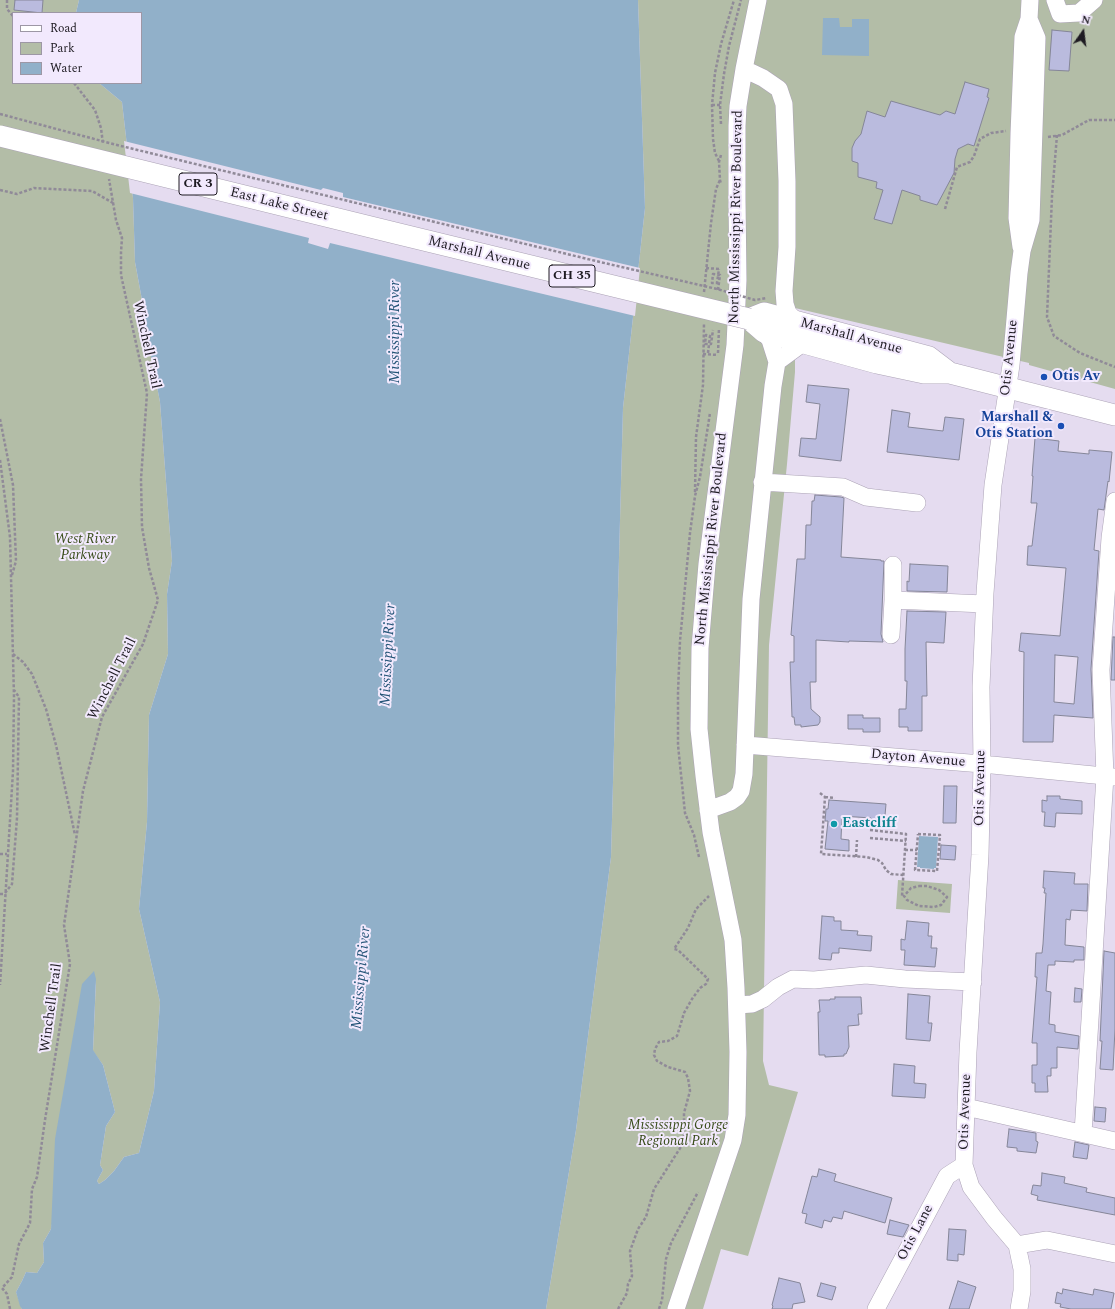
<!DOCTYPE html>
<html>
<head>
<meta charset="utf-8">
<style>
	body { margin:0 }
	#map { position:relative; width:1115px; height:1309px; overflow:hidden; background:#e5dcf0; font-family:Spectral,serif }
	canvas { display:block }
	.legend { position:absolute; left:12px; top:12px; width:130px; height:72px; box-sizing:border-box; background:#f2e9fd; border:1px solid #9d97a5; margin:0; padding:5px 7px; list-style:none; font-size:12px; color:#1e1b22 }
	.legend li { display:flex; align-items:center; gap:8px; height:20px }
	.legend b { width:20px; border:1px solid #9d97a5 }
	.north { position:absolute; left:1063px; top:12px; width:40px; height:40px; -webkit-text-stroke:3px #f2e9fd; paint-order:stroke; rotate:14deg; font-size:11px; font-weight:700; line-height:16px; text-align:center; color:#1e1b22 }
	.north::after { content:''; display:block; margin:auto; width:14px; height:18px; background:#1e1b22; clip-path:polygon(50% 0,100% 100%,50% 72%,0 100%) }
</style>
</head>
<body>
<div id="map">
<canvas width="1115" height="1309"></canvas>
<ul class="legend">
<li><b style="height:5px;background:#fff"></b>Road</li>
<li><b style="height:11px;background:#b3bda7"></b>Park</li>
<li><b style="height:11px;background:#91b0c9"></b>Water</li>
</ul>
<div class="north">N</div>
</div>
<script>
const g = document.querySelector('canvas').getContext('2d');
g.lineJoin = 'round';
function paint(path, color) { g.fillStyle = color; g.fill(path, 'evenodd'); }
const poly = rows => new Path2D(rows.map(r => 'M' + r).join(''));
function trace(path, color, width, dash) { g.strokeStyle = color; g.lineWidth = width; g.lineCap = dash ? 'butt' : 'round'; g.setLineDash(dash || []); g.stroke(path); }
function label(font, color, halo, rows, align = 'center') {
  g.font = font + ' Spectral,serif'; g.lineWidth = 4; g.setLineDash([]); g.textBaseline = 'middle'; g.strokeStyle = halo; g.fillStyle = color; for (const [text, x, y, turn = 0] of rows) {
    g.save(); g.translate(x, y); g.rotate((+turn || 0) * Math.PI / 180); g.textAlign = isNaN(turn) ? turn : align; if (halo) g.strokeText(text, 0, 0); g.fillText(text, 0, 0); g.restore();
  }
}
paint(poly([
	[0,0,79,0,76,13,13,13,13,83,99,83,122,102,133,198,135,262,142,300,145,325,160,402,172,561,167,594,168,654,149,715,147,822,139,909,160,1002,154,1091,139,1153,124,1157,114,1171,105,1180,99,1184,97,1181,103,1170,100,1165,106,1126,115,1112,103,1065,93,1051,96,980,51,1229,43,1243,44,1262,37,1273,26,1272,22,1281,16,1292,22,1309,0,1309],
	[638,0,1115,0,1115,389,1029,365,1029,363,795,308,795,372,787,464,769,645,763,1061,769,1085,798,1092,748,1256,721,1249,703,1309,546,1309,576,1130,611,857,623,408,645,208],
	[898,880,952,884,950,913,896,909]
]), '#b3bda7');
paint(poly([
	[79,0,638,0,645,208,623,408,611,857,576,1130,546,1309,22,1309,20,1306,16,1292,22,1281,26,1272,37,1273,44,1262,43,1243,51,1229,55,1139,82,984,94,971,96,979,93,1050,103,1065,115,1112,106,1126,100,1165,103,1170,97,1181,99,1184,105,1180,114,1171,124,1157,139,1153,154,1091,160,1002,139,909,147,822,149,715,168,654,167,594,172,561,160,402,145,325,142,300,135,262,133,198,122,102,99,83,141,83,141,13,76,13],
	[823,18,839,18,840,27,852,27,852,19,869,19,869,56,822,55],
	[919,836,938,837,936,868,934,868,934,869,920,868,920,867,917,867]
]), '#91b0c9');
paint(poly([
	[124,141,321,190,323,188,343,193,343,197,640,268,635,316,330,243,328,249,308,243,309,238,130,193]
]), '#e5dcf0');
const building = poly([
	[15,0,43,0,42,13,14,10,15,0],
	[1052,30,1072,32,1069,71,1049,70,1052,30],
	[965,82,989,89,987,97,989,98,974,146,968,144,958,149,955,159,954,173,937,205,920,200,920,196,902,190,892,224,874,219,883,190,876,188,877,182,858,177,858,163,852,161,852,148,855,141,861,134,867,111,885,117,891,101,940,115,946,111,955,114,965,82],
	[808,385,849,389,841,461,799,456,801,438,816,439,820,404,806,402,808,385],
	[892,410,910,413,908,427,943,431,945,417,964,419,959,460,887,452,892,410],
	[1035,438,1059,441,1058,451,1089,454,1089,450,1112,452,1109,482,1108,481,1104,510,1098,509,1094,550,1099,551,1091,669,1093,718,1054,715,1053,742,1023,742,1024,652,1019,651,1021,633,1060,636,1066,568,1027,565,1028,546,1032,546,1037,503,1031,503,1033,476,1032,476,1035,438],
	[1055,655,1078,657,1074,704,1054,702,1055,655],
	[815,495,841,497,844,498,841,557,881,560,881,561,884,561,881,634,883,642,849,641,849,642,816,640,816,682,810,682,811,709,820,717,820,722,818,725,801,727,801,725,795,725,794,717,792,717,790,662,794,662,794,636,791,635,797,559,805,559,806,525,811,525,812,501,814,501,815,495],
	[910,564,948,566,947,592,907,591,907,581,909,582,910,564],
	[907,611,946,612,944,643,926,642,927,696,922,696,922,731,908,731,908,727,899,727,899,709,906,709,907,681,905,681,905,649,907,611],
	[1113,637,1115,637,1115,680,1111,680,1113,637],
	[848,715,863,715,863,718,880,718,880,732,863,732,863,729,848,729,848,715],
	[944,786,957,786,956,823,943,823,944,786],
	[1047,796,1060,796,1060,799,1082,801,1082,814,1056,813,1055,827,1044,826,1045,812,1042,812,1042,800,1047,801,1047,796],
	[829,800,886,804,884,827,870,826,871,818,842,816,841,839,849,840,849,851,825,849,828,821,825,821,826,809,828,809,829,800],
	[941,845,956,846,955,860,940,859,941,845],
	[1044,871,1075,873,1074,884,1088,884,1087,911,1071,910,1070,920,1066,919,1065,945,1084,947,1084,960,1074,960,1074,962,1055,961,1055,965,1048,965,1046,991,1051,992,1049,1024,1055,1025,1055,1032,1079,1036,1078,1049,1057,1047,1057,1068,1051,1068,1051,1076,1047,1076,1048,1092,1035,1092,1035,1083,1032,1083,1032,1065,1037,1065,1037,1043,1032,1043,1037,977,1035,977,1036,953,1042,953,1043,944,1046,893,1044,893,1045,888,1043,888,1044,871],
	[822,916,834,917,834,921,841,921,841,930,858,931,857,935,872,936,871,951,839,948,839,953,832,953,831,960,819,959,822,916],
	[907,921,929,923,928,936,932,936,931,948,937,948,935,967,904,965,905,950,901,950,901,939,905,940,907,921],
	[1104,951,1115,953,1115,1029,1113,1070,1100,1069,1102,1041,1100,1041,1104,951],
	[1075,988,1082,989,1081,1002,1074,1002,1075,988],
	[908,994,930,996,928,1023,932,1023,930,1041,906,1039,908,994],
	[835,997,861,997,862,1014,858,1014,859,1025,848,1026,849,1047,846,1054,844,1054,844,1056,825,1057,825,1055,819,1055,818,1012,820,1012,819,1000,830,1000,830,999,835,999,835,997],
	[894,1064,915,1066,914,1083,926,1084,925,1098,892,1096,894,1064],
	[1095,1107,1106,1108,1105,1122,1094,1121,1095,1107],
	[1009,1129,1036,1133,1036,1141,1038,1142,1036,1153,1017,1151,1017,1148,1007,1147,1009,1129],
	[1075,1142,1089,1145,1087,1159,1073,1157,1075,1142],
	[819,1169,836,1174,834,1181,892,1198,885,1223,844,1211,842,1219,833,1217,831,1222,824,1220,822,1228,805,1223,807,1214,802,1213,812,1176,817,1177,819,1169],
	[1042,1173,1065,1177,1064,1183,1087,1188,1086,1192,1115,1198,1115,1215,1037,1200,1038,1196,1031,1194,1033,1185,1041,1186,1042,1173],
	[890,1220,909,1225,903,1237,887,1234,890,1220],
	[949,1229,966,1230,964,1255,958,1254,958,1261,947,1260,949,1229],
	[779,1278,800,1283,805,1302,793,1304,792,1309,772,1309,773,1306,772,1305,779,1278],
	[958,1281,976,1287,969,1309,949,1309,958,1281],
	[821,1283,836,1287,832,1300,817,1296,821,1283],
	[1063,1289,1093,1295,1094,1289,1114,1293,1111,1309,1071,1309,1060,1307,1061,1304,1055,1303,1057,1292,1062,1294,1063,1289]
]);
paint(building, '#babbde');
trace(building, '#858698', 1);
const minor = poly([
	[1055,0,1060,14,1079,13,1094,0],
	[744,69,763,78,779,89,784,104,787,181,787,247,784,291,785,304,788,313,797,322],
	[1021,247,1017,218,1019,134,1023,37,1029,19,1030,0],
	[777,362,803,343],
	[762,482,843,487,866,497,917,503],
	[893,600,893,565],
	[891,635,893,600,984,604],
	[745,745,982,764,1115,777],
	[708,810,730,802,737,797,741,791,744,774,751,599,773,386,777,362,770,340,764,332],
	[737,1005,752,1004,763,999,778,987,793,979,814,980,866,975,905,979,973,982],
	[966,1107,1115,1141],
	[1083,1133,1105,776,1101,670,1110,538,1115,501],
	[1017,1245,1047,1240,1115,1254],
	[676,1309,733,1140,737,1115,738,1052,736,988,733,940,711,832,704,776,699,729,700,648,707,564,735,345,738,280,737,200,737,126,738,106,744,69,758,0],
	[876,1309,947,1176,964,1165],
	[1019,1309,1022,1291,1022,1269,1017,1245,994,1218,971,1187,964,1165,968,1052,980,855,982,764,981,687,985,593,993,485,1011,365,1019,273,1022,251,1031,220,1037,38,1029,19]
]);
const major = poly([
	[950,373,929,357,764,313,749,319,764,332,877,363,924,373,950,373,1115,415]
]);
trace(minor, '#aca3b6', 18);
trace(major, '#aca3b6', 22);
trace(poly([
	[7,0,7,9,13,16],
	[74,83,95,110,101,128,103,144],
	[712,105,721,105],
	[721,124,720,105,724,74,729,46,741,0],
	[1057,135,1052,196,1047,317,1054,336,1080,353,1115,367],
	[1048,137,1062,135,1089,120,1115,120],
	[721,155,719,162,720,180,721,184],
	[719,161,715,153,713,139,712,105,715,73,721,44,734,0],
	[0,190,17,194,34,188,92,191,113,203],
	[945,209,957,167,970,162,974,156,980,139,991,133,1006,131],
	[706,268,719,269],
	[718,290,720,275,713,274,712,283,717,283,719,269],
	[704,292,711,223,716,189,720,180],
	[708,353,710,336,706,335,705,344,711,344,713,330],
	[718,353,719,328],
	[703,354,718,355],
	[0,419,13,485,16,561,12,575],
	[0,460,10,537,14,697,13,771,0,985],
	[695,492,696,437,703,385,704,323],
	[13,654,23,662,32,674,46,709,56,745,75,835],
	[820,793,825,797,821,854,866,857,878,860,882,863,886,870,891,874,903,875],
	[825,797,835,798],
	[870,830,906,834,902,896,904,896],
	[918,834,940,835,937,871,915,870,918,834],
	[870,838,906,841],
	[905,850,917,850],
	[0,854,7,854],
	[699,857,694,835,685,813,678,745,678,693,680,641,690,533,695,496,700,477,710,413],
	[856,857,857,840],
	[919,886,927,886,939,890,947,897,941,905,934,907,919,906,907,900,904,896,911,888,919,886],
	[5,893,12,884,17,818,19,697,14,690],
	[0,894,5,894],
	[10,1309,7,1294,2,1288,12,1277,19,1244,30,1223,32,1189,37,1177,45,1120,70,964,64,925,83,791,102,717,143,644,158,600,149,568,142,527,141,479,147,393,121,275,121,252,122,238,116,220,109,179],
	[618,1309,627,1293,628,1284,632,1276,630,1251,638,1229,646,1217,654,1189,684,1142,684,1113,690,1091,688,1078,685,1072,668,1067,657,1061,654,1055,655,1049,659,1042,668,1041,677,1036,684,1013,692,999,700,988,706,984,708,979,678,950,674,949,688,928,696,909,709,896],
	[659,1309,662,1300,666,1259,671,1243,698,1192]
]), '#908a98', 2.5, [3, 2]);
trace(minor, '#fff', 17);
trace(major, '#fff', 21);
const majorBridge = poly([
	[0,136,395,233,749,319]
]);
trace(majorBridge, '#aca3b6', 22, []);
trace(poly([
	[0,114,117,145,600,262,717,289,755,300,767,298]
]), '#908a98', 2.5, [3, 2]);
trace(majorBridge, '#fff', 21);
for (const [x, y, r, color] of [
	[1044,377,4,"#1a4fb4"],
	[1061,426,4,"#1a4fb4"],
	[834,824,4,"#0f9aa8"]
]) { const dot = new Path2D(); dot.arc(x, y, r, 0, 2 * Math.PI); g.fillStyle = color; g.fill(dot); trace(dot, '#f2e9fd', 1.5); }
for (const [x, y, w] of [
	[198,184,38],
	[572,276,46]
]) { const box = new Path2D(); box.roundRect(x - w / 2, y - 11, w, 22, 3); g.fillStyle = '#f2e9fd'; g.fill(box); trace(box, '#1e1b22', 1); }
label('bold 13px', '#1e1b22', null, [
	["CR 3",198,184],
	["CH 35",572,276]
]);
label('14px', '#1e1b22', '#f2e9fd', [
	["East Lake Street",279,205,14],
	["North Mississippi River Boulevard",737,217,-89],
	["Marshall Avenue",479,254,14],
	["Marshall Avenue",851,337,15],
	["Winchell Trail",146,345,78],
	["Otis Avenue",1010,358,-84],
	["North Mississippi River Boulevard",712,539,-84],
	["Winchell Trail",113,679,-63],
	["Dayton Avenue",918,759,5],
	["Otis Avenue",981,788,-89],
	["Winchell Trail",52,1008,-82],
	["Otis Avenue",966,1112,-88],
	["Otis Lane",916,1233,-62]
]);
label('bold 14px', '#164399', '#f2e9fd', [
	["Otis Av",1052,377],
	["Marshall &",1053,418,"right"],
	["Otis Station",1053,434,"right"]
], 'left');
label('italic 14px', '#384c19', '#f2e9fd', [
	["West River",85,540],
	["Parkway",85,556],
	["Mississippi Gorge",678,1126],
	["Regional Park",678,1142]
]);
label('bold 14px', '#0d838f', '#f2e9fd', [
	["Eastcliff",842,824]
], 'left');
label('italic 15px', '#235477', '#f2e9fd', [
	["Mississippi River",396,332,-90],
	["Mississippi River",389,655,-87],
	["Mississippi River",362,978,-85]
]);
</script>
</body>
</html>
